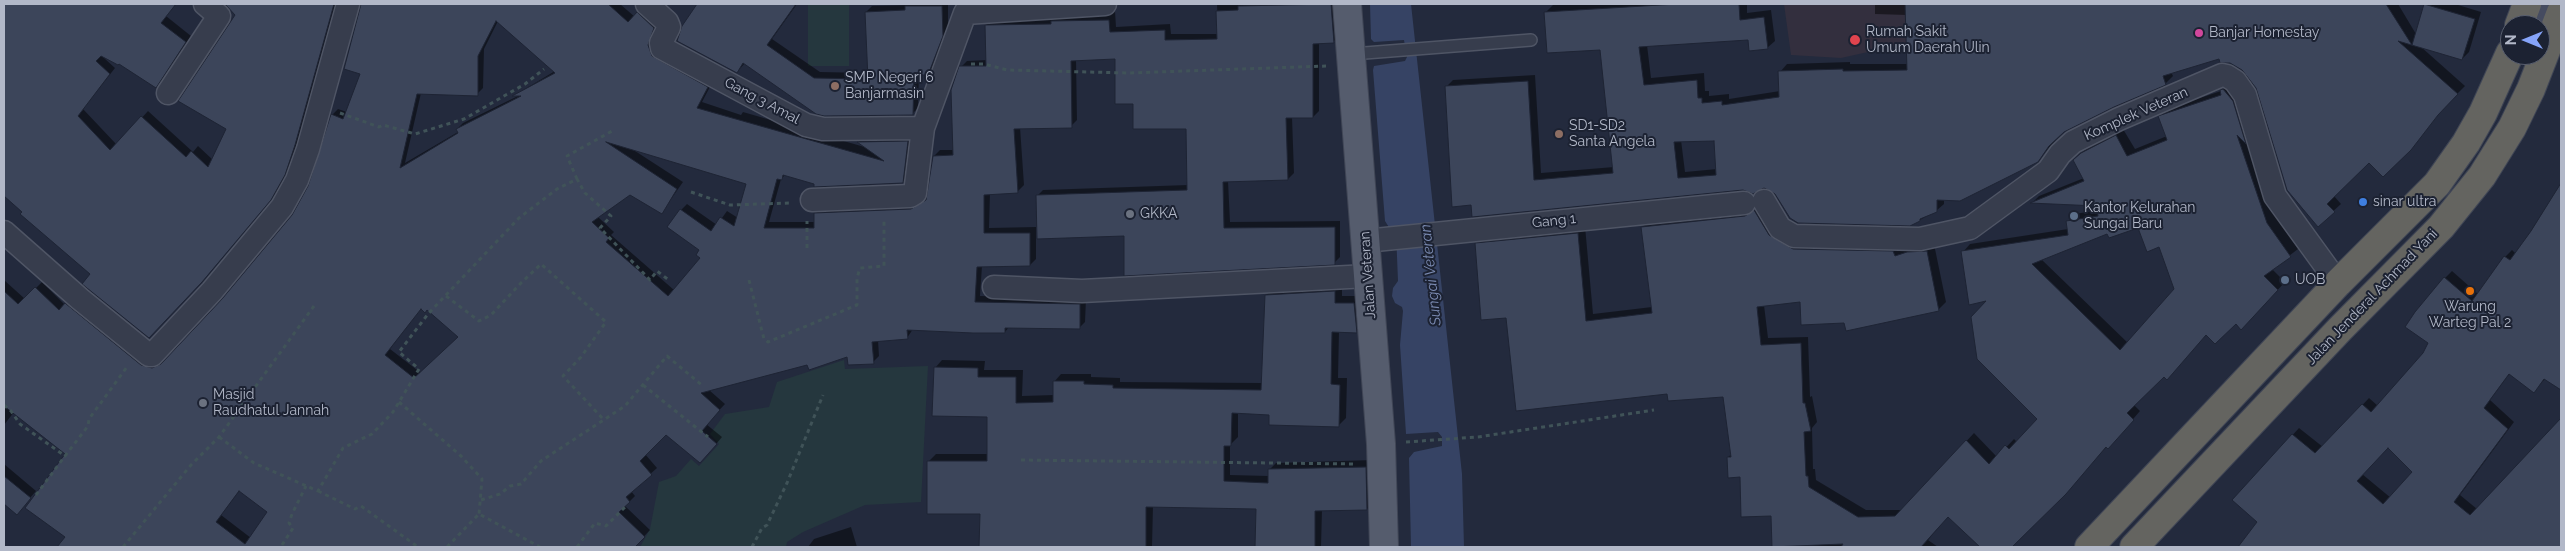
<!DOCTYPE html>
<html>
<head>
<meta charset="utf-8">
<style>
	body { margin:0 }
	#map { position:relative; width:2565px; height:551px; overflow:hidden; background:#232a3d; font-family:Raleway,sans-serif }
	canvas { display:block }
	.frame { position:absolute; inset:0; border:5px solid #b2b8c8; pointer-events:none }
	.north { position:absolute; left:2500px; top:15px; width:50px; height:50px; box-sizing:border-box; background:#1c2232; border:1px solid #585e6e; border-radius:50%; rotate:270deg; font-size:14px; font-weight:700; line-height:20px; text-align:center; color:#b2b8c8 }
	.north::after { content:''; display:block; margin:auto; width:18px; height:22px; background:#86a4f9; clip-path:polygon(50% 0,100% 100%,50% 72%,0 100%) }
</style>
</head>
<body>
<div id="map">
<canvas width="2565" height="551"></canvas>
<div class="frame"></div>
<div class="north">N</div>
</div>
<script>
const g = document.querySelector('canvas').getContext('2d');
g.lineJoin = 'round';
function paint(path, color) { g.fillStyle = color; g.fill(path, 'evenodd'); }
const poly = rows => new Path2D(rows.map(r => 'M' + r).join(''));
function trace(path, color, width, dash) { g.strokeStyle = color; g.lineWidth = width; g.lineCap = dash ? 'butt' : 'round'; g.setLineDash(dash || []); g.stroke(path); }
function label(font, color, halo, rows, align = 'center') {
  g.font = font + ' Raleway,sans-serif'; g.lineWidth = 4; g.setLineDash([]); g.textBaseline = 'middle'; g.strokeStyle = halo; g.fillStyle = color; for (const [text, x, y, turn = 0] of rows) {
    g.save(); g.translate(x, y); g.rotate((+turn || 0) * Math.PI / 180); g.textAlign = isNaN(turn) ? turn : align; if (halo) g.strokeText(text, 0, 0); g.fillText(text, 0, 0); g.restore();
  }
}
paint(poly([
	[1784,4,1986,4,1985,26,1841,58,1791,55]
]), '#332f3e');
paint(poly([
	[808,4,849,4,849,66,808,66],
	[844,360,845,369,928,366,921,502,865,505,803,532,787,542,786,547,640,547,650,529,659,482,676,476,691,459,699,466,719,444,710,434,725,414,769,407,777,382]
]), '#25373e');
paint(poly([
	[1370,4,1411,4,1462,474,1464,547,1411,547,1409,458,1414,452,1442,446,1442,437,1438,432,1406,434,1400,345,1403,311,1402,307,1395,303,1392,296,1393,288,1398,281,1396,232,1392,232,1385,221,1373,70,1374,66,1405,61,1407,57,1404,40,1374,42,1371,39]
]), '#364364');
paint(poly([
	[4,4,176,4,166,16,191,36,162,81,156,86,119,62,104,58,115,68,83,109,117,145,148,111,193,152,198,146,213,160,228,129,237,15,225,4,338,4,301,138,291,167,277,192,208,275,92,274,4,195],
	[361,4,620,4,635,17,644,7,659,21,654,38,713,81,702,102,741,115,743,112,868,148,859,142,864,136,913,136,909,176,902,182,816,183,786,174,781,179,769,222,815,222,815,214,821,208,918,204,927,198,934,156,940,150,954,150,961,67,967,61,987,60,986,25,992,19,1115,11,1116,27,1170,24,1171,34,1218,34,1217,4,1337,4,1339,36,1333,42,1319,43,1319,111,1313,117,1292,117,1294,173,1288,179,1228,181,1230,222,1340,221,1340,257,1334,263,1125,235,1037,196,1043,190,1188,185,1187,128,1135,103,1116,58,1076,59,1077,120,1071,126,1020,127,1024,185,1018,191,990,193,989,228,1036,227,1036,259,1030,265,982,266,980,296,1086,299,1085,322,1079,328,1009,327,1005,332,913,329,907,338,878,340,879,356,873,362,849,355,808,363,709,390,725,404,706,424,722,437,706,456,666,433,645,454,657,468,631,491,635,496,625,506,650,530,634,547,199,547,193,543,190,547,59,547,67,537,67,454,14,412,4,425,4,280,25,299,42,282,65,305,72,298,159,363,168,359,223,300,293,216,310,187,332,115,338,109,347,112,361,73,345,68],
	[498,21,555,71,515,95,520,95,463,123,457,129,458,132,405,163,421,93,477,94,483,88,484,49],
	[632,149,748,183,738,218,727,211,717,225,687,204,681,210,700,250,702,257,674,290,611,235,614,232,598,217,630,193,662,212,683,182],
	[421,308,427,309,460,337,421,373,390,349],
	[240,490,269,512,251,538,221,515],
	[699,4,797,4,772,39,820,72,869,73,866,12,872,6,948,4,948,29,934,68,928,74,919,74,918,108,912,114,745,63,737,72,683,26],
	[1577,4,1747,4,1747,13,1771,10,1775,41,1767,48,1749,39,1647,45,1651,78,1704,73,1705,91,1709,91,1709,96,1729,94,1729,99,1780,91,1780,72,1787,64,1850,62,1850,64,1908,64,1907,15,1875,14,1875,4,2324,4,2326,14,2335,4,2398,4,2416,34,2426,4,2455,4,2481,12,2469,52,2462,59,2420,46,2465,86,2445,106,2369,162,2334,196,2341,204,2318,225,2257,87,2243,69,2221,57,2171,72,2173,76,2165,84,2113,106,2064,131,2037,161,1944,199,1944,204,1936,211,1920,220,1776,193,1764,187,1473,216,1446,87,1453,80,1535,75,1541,173,1614,167,1601,48,1545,13,1553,5],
	[1681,140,1715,140,1717,169,1685,172],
	[2229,83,2274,215,2298,249,2272,269,2285,282,2249,321,2236,323,2207,334,2164,375,2134,405,2140,411,2115,440,2107,446,2073,485,2010,547,1981,547,1948,516,1928,540,1938,547,1804,547,1806,544,1772,515,1728,457,1732,454,1724,396,1668,392,1476,244,1483,236,1585,226,1593,314,1652,307,1642,227,1649,220,1754,209,1762,204,1776,228,1934,244,1946,302,1938,310,1845,321,1801,301,1764,305,1768,338,1808,337,1810,397,1812,396,1817,422,1812,428,1813,469,1815,469,1816,480,1866,510,1903,510,1974,433,1997,457,2014,439,2017,442,2039,419,1990,299,1963,252,1970,244,2068,229,2068,222,2075,214,2099,210,2098,205,2033,202,2039,196,2084,178,2074,160,2089,146,2123,129,2135,149,2167,136,2160,117,2167,109,2221,91],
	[2139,226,2160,246,2175,289,2128,343,2041,259,2108,232],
	[2561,184,2561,389,2546,378,2534,391,2510,373,2490,400,2514,422,2460,495,2477,509,2561,419,2561,547,2240,547,2259,522,2234,499,2299,428,2323,447,2369,398,2378,406,2424,354,2430,343,2406,326,2445,278,2452,271,2478,294,2505,257,2512,250,2516,254],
	[2388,446,2414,472,2391,498,2362,474],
	[1342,284,1342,296,1361,296,1363,325,1356,332,1339,331,1338,378,1347,378,1346,418,1339,425,1271,413,1238,412,1238,437,1230,445,1230,475,1269,476,1269,470,1276,463,1373,460,1374,502,1367,509,1322,510,1321,547,1257,547,1257,508,1153,506,1152,547,981,547,981,513,929,461,936,454,989,454,988,415,935,368,942,360,985,361,984,370,1023,370,1022,396,1054,395,1054,382,1061,374,1091,374,1091,377,1120,378,1120,382,1262,383,1266,295,1273,288],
	[4,464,36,491,17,513,4,503],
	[851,527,857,547,808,547,814,539]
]), '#0007');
const building = poly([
	[4,4,176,4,161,23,186,42,156,88,119,64,118,65,101,56,96,61,110,74,78,116,110,150,141,116,186,157,191,151,208,167,226,129,178,101,235,15,225,4,334,4,295,145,285,175,271,200,202,282,149,338,82,284,90,274,20,214,22,212,4,196,4,4],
	[361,4,608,4,628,22,637,12,654,28,648,45,652,56,708,87,697,108,884,161,857,142,908,141,903,183,814,187,814,184,783,175,782,180,777,179,764,228,814,228,814,213,911,209,926,200,933,156,953,155,951,90,959,66,986,66,985,25,1051,24,1051,21,1109,20,1110,32,1165,30,1165,40,1217,39,1216,11,1238,10,1238,6,1331,4,1334,43,1313,44,1313,118,1286,118,1288,180,1223,182,1224,228,1335,227,1335,265,1124,276,1124,236,1037,239,1036,195,1187,190,1186,129,1133,129,1133,104,1115,104,1115,59,1071,61,1072,128,1014,129,1018,193,984,195,984,233,1030,233,1030,266,977,267,975,302,1080,304,1080,329,1005,328,1005,333,973,333,907,330,908,339,872,342,874,364,848,365,847,357,809,370,807,365,701,393,720,410,702,431,717,444,700,463,666,435,640,461,652,475,626,497,630,502,619,512,645,537,635,547,57,547,65,537,25,508,65,454,4,406,4,291,18,304,35,287,59,310,65,303,141,365,152,368,161,364,222,299,292,215,308,186,331,114,343,119,360,74,344,69,361,4],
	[496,21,555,73,512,96,521,96,456,129,458,133,400,168,417,94,478,96,478,56,496,21],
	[606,142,746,184,734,226,720,217,711,231,680,209,667,227,699,250,696,255,700,258,668,296,606,242,609,238,592,222,630,195,662,214,677,189,606,142],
	[421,309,425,313,427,310,458,337,414,378,385,355,421,309],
	[239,491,267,512,245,544,216,522,239,491],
	[697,4,796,4,767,45,814,78,868,79,865,12,905,10,905,6,942,6,943,36,928,75,914,75,913,115,824,116,816,114,743,63,737,73,677,41,682,26,697,4],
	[1677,4,1739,4,1740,20,1764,17,1768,49,1749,51,1748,40,1639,47,1644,85,1697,80,1698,98,1702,98,1702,103,1722,101,1722,105,1779,97,1778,71,1843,69,1843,71,1907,70,1905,4,2386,4,2412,45,2424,4,2475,19,2462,60,2398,41,2458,94,2438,115,2411,150,2383,177,2369,163,2327,204,2335,212,2318,227,2287,190,2256,88,2242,70,2230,63,2220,63,2219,59,2163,76,2166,85,2114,107,2064,132,2049,146,2038,162,1960,201,1937,200,1937,212,1920,219,1920,221,1910,226,1798,223,1790,218,1775,194,1764,188,1753,194,1743,190,1472,217,1471,205,1452,207,1445,86,1528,81,1534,180,1613,173,1600,50,1547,53,1544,12,1677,4],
	[1714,141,1716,175,1678,178,1674,142,1714,141],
	[2223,89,2233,101,2246,144,2237,135,2267,223,2291,257,2264,276,2278,290,2241,330,2236,324,2215,344,2206,335,2167,380,2164,377,2127,413,2134,420,2108,449,2106,447,2066,494,2012,547,1980,547,1948,517,1921,547,1841,547,1843,544,1772,547,1771,516,1741,517,1740,477,1728,478,1727,457,1731,457,1723,397,1668,401,1667,394,1516,411,1506,318,1481,320,1475,243,1578,233,1586,321,1652,313,1641,227,1745,216,1754,210,1769,235,1793,249,1893,251,1895,256,1907,252,1927,251,1939,311,1846,331,1844,323,1801,325,1800,302,1757,307,1761,345,1801,343,1803,403,1805,403,1811,431,1804,432,1806,476,1808,476,1809,487,1858,517,1895,516,1966,440,1989,464,2005,445,2009,449,2037,419,1977,359,1971,317,1986,301,1969,305,1961,251,2068,235,2066,221,2098,216,2097,206,2030,203,2084,181,2073,160,2081,153,2116,135,2127,156,2167,140,2158,116,2221,95,2220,90,2223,89],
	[2138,228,2147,252,2159,247,2174,289,2120,350,2032,264,2107,234,2109,238,2138,228],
	[2561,183,2561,390,2544,379,2534,393,2509,374,2484,408,2508,429,2454,502,2470,515,2561,418,2561,547,2238,547,2257,522,2232,500,2292,434,2315,453,2362,404,2371,412,2423,353,2428,343,2405,327,2415,312,2444,277,2472,301,2504,256,2510,260,2531,231,2561,183],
	[2388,448,2412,472,2383,504,2357,481,2388,448],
	[1335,291,1335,303,1354,303,1357,333,1332,332,1331,384,1340,385,1339,427,1269,425,1269,415,1232,413,1231,446,1224,446,1224,481,1268,483,1268,469,1366,467,1367,510,1315,511,1315,547,1255,547,1256,509,1146,507,1146,547,979,547,980,514,927,514,927,461,987,461,987,417,932,416,934,367,978,368,978,377,1016,377,1016,403,1053,402,1053,381,1084,381,1084,384,1113,385,1113,388,1261,390,1265,295,1335,291],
	[4,476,31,498,17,515,4,504,4,476]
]);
paint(building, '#3c455a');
trace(building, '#1e2434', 1);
const service = poly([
	[1352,54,1531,40]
]);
const minor = poly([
	[647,4,667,22,669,27,661,43,662,48,806,125,823,129,923,128],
	[168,93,219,16,205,4],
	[812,200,910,196,915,193,923,128,965,13,1105,4],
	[1764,201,1780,228,1794,236,1920,239,1970,228,2048,171,2060,154,2073,142,2119,119,2222,75,2227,76,2235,81,2245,95,2275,196,2338,283],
	[4,232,80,299,149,355,152,355,212,291,282,207,297,180,308,149,348,4],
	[1365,241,1744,203],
	[994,287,1082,291,1368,276]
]);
const secondary = poly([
	[2544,4,2549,14,2561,24]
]);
const primary = poly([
	[1347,4,1381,444,1384,547]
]);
const trunk = poly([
	[2519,25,2527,4],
	[2089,547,2338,283,2437,184,2466,143,2483,113,2510,53],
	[2134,547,2340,329,2441,227,2482,176,2512,128,2531,89,2561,12]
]);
trace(service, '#4f5565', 14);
trace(minor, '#4f5565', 25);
trace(secondary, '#4f5565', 30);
trace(primary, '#404656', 30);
trace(trunk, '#3f4555', 30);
trace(poly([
	[971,64,984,64,1007,70,1129,73,1326,66],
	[340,113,379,127,383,125,415,134,464,119,525,84,544,69],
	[577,179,567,156,614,130],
	[691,192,730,205,791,203],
	[807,248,807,221],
	[749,280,764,339,768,342,857,305,857,278,860,268,884,266,884,218],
	[446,296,479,321,491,315,521,283,541,264,606,322,581,357,563,376,604,420],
	[643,385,708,437],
	[399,402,461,456,482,479,479,514],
	[4,405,11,411,20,424,65,456,88,426,89,419,127,367],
	[219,437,254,463,318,491,343,448,372,434,393,412,419,369,399,352,428,314,519,218,557,189,577,179,585,193,611,216,600,228,650,280,657,271,670,281],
	[1406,442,1478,437,1654,410],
	[1021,460,1356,464],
	[318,491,355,509,361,506,418,547],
	[36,495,65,456],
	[481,500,500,494,510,486,521,484,541,461,625,406,667,356,703,386],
	[282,545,293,528,289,523,292,514,306,486],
	[123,547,191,465,219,437,314,306],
	[447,547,479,514,540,547],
	[577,547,595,523,606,526,627,505],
	[752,547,762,528,767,525,787,483,823,395]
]), '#405358', 3, [4, 4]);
trace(service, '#373d4d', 11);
trace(minor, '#373d4d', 22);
trace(secondary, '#454b60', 28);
trace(primary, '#555c6d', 28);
trace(trunk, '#646460', 28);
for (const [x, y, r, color] of [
	[2199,33,5,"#d1479c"],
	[1855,40,6,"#e0444e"],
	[835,86,5,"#8d6e63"],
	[1559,134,5,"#8d6e63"],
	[2363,202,5,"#3f7fe0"],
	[1130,214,5,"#6b7280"],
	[2074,216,5,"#5c6f8a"],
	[2285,280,5,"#5c6f8a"],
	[2470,291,5,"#e8710a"],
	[203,403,5,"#6b7280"]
]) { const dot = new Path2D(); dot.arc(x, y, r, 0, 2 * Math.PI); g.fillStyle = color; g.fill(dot); trace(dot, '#1c2232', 2); }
label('14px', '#b2b8c8', '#1c2232', [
	["Rumah Sakit",1866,32],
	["Umum Daerah Ulin",1866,48],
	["Banjar Homestay",2209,33],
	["SMP Negeri 6",845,78],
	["Banjarmasin",845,94],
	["SD1-SD2",1569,126],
	["Santa Angela",1569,142],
	["sinar ultra",2373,202],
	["Kantor Kelurahan",2084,208],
	["Sungai Baru",2084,224],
	["GKKA",1140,214],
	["UOB",2295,280],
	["Warung",2470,307,"center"],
	["Warteg Pal 2",2470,323,"center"],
	["Masjid",213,395],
	["Raudhatul Jannah",213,411]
], 'left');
label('14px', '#b2b8c8', '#1c2232', [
	["Gang 3 Amal",762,101,28],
	["Komplek Veteran",2136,114,-24],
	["Gang 1",1554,221,-6],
	["Jalan Veteran",1368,275,-94],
	["Jalan Jenderal Achmad Yani",2372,297,-46]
]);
label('italic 15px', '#7a8ab1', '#1c2232', [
	["Sungai Veteran",1431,275,-96]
]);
</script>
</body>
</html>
